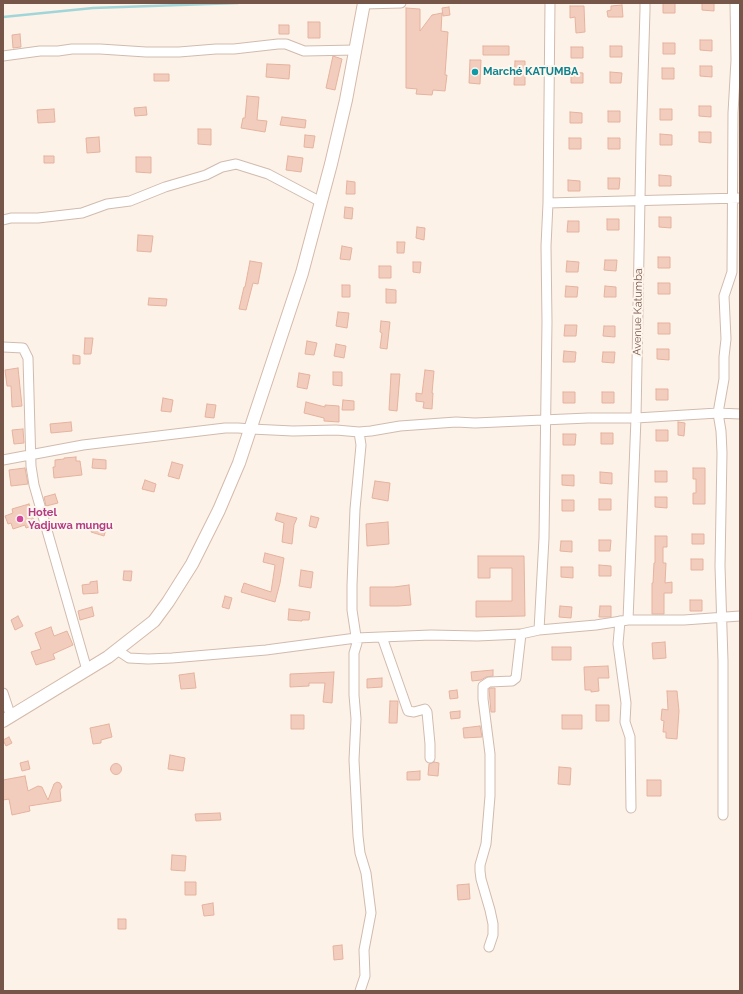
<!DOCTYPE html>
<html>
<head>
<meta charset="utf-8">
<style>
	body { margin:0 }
	#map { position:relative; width:743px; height:994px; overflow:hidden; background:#fdf2e7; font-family:Raleway,sans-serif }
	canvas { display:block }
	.frame { position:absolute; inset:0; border:4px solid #77564a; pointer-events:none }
</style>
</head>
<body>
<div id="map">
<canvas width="743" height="994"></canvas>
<div class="frame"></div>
</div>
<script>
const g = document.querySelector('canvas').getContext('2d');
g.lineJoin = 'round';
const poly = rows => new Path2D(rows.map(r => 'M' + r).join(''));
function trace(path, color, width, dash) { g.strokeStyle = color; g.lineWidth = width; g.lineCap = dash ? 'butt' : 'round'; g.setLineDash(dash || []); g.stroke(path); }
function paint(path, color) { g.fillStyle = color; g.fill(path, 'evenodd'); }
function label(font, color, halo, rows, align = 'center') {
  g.font = font + ' Raleway,sans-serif'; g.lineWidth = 4; g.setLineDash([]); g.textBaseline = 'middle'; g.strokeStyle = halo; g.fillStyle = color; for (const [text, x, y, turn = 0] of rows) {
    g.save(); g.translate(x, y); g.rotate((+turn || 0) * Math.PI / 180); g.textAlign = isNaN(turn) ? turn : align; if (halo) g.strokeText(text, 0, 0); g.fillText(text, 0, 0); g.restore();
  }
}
trace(poly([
	[3,17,93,8,238,3]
]), '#a0d6d9', 2.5);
const building = poly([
	[663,3,675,3,675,13,663,13,663,3],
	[702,3,714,3,714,11,702,10,702,3],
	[622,5,623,17,608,17,607,11,611,10,611,6,622,5],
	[570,6,584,6,585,32,576,33,575,17,570,18,570,6],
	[449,7,450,15,443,16,442,8,449,7],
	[406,8,420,9,420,31,432,15,442,13,441,31,448,32,445,75,447,75,445,91,433,90,432,95,416,94,417,89,406,88,406,8],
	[308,22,320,22,320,38,308,38,308,22],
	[279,25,289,25,289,34,279,34,279,25],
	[20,34,21,47,13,48,12,35,20,34],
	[700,40,712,40,712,51,700,50,700,40],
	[663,43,675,43,675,54,663,54,663,43],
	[483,46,509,46,509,55,483,55,483,46],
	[610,46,622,46,622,57,610,57,610,46],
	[571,47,583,47,583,58,571,58,571,47],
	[333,56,342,59,335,90,326,88,333,56],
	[470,60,481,60,480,84,469,83,470,60],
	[515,61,525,61,525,85,514,85,515,61],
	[267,64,290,65,289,79,266,77,267,64],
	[700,66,712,66,712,77,700,76,700,66],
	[662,68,674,68,674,79,662,79,662,68],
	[571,72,583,73,583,83,571,83,571,72],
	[610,72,622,73,621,83,610,83,610,72],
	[154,74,169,74,169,81,154,81,154,74],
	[247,96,259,97,257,120,267,121,265,132,241,128,243,118,245,118,247,96],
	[699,106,711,106,711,117,699,116,699,106],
	[146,107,147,115,135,116,134,108,146,107],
	[54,109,55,122,38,123,37,110,54,109],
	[660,109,672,109,672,120,660,120,660,109],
	[608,111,620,111,620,122,608,122,608,111],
	[570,112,582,113,582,123,570,123,570,112],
	[282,117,306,120,305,128,280,125,282,117],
	[198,129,211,129,211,145,198,144,198,129],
	[699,132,711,132,711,143,699,142,699,132],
	[660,134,672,135,672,145,660,145,660,134],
	[305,135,315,136,313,148,304,147,305,135],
	[99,137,100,152,87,153,86,138,99,137],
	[569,138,581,138,581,149,569,149,569,138],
	[608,138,620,138,620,149,608,149,608,138],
	[44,156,54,156,54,163,44,163,44,156],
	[288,156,303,158,301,172,286,170,288,156],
	[136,157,151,157,151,173,136,172,136,157],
	[659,175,671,176,671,186,659,186,659,175],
	[608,178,620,178,619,189,608,189,608,178],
	[568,180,580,181,580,191,568,191,568,180],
	[347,181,355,182,355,194,346,194,347,181],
	[345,207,353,208,352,219,344,218,345,207],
	[659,217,671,217,671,228,659,227,659,217],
	[607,219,619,219,619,230,607,230,607,219],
	[568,221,579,221,579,232,567,232,568,221],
	[417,227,425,228,424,240,416,238,417,227],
	[138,235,153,236,151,252,137,251,138,235],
	[397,242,405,242,404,253,397,253,397,242],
	[342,246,352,248,350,260,340,259,342,246],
	[658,257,670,257,670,268,658,268,658,257],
	[605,260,617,260,616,271,604,270,605,260],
	[250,261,262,263,258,284,253,283,246,310,239,309,244,287,245,287,250,261],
	[567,261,579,262,578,272,566,272,567,261],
	[413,262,421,262,420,273,413,272,413,262],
	[379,266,391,266,391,278,379,278,379,266],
	[658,283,670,283,670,294,658,294,658,283],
	[342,285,350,285,350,297,342,297,342,285],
	[566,286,578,287,577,297,565,297,566,286],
	[605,286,616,287,616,297,604,297,605,286],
	[386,289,396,290,396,303,386,303,386,289],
	[149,298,167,299,166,306,148,305,149,298],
	[338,312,349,313,347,328,336,326,338,312],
	[381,321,390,322,387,349,380,348,382,333,380,332,381,321],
	[658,323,670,323,670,334,658,334,658,323],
	[565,325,577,325,576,336,564,336,565,325],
	[604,326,615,326,615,337,603,336,604,326],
	[85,338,93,338,91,354,84,354,85,338],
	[307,341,317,343,314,355,305,354,307,341],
	[336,344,346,346,344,358,334,356,336,344],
	[657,349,669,349,669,360,657,359,657,349],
	[564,351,576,352,575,362,563,362,564,351],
	[603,352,615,352,614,363,602,362,603,352],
	[73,355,80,356,80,364,73,364,73,355],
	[18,368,22,406,12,407,11,386,7,386,5,370,18,368],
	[425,370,434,371,432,393,433,393,432,409,423,408,424,402,416,401,416,393,422,394,425,370],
	[333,372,342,372,342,386,333,385,333,372],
	[299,373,310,375,307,389,297,387,299,373],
	[391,374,400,374,397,411,389,410,391,374],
	[656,389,668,389,668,400,656,400,656,389],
	[563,392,575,392,575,403,563,403,563,392],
	[602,392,614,392,614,403,602,403,602,392],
	[163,398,173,400,171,412,161,411,163,398],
	[343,400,354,401,354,410,342,410,343,400],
	[306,402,325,407,325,405,339,406,339,422,324,421,324,418,304,413,306,402],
	[207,404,216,405,214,418,205,417,207,404],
	[71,422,72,431,51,433,50,424,71,422],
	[678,422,685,423,684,436,678,435,678,422],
	[23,429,24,443,14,444,12,430,23,429],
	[656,430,668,430,668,441,656,441,656,430],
	[601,433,613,433,613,444,601,444,601,433],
	[563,434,576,434,575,445,563,445,563,434],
	[76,457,76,461,80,461,82,475,54,478,53,467,55,467,55,460,64,459,64,458,76,457],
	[93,459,106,460,106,469,92,468,93,459],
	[172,462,183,465,179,479,168,476,172,462],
	[25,468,28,484,11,486,9,470,25,468],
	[693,468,705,468,705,504,693,504,693,493,696,493,696,479,693,479,693,468],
	[655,471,667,471,667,482,655,482,655,471],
	[600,472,612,473,612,484,600,483,600,472],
	[562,475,574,475,574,486,562,485,562,475],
	[145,480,156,484,154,492,142,489,145,480],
	[375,481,390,483,388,501,372,498,375,481],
	[55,494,58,503,46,506,44,497,55,494],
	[655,497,667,497,667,508,655,507,655,497],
	[599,499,611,499,611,510,599,510,599,499],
	[562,500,574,500,574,511,562,511,562,500],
	[29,504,35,525,26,528,25,525,13,529,11,523,8,524,5,516,13,513,12,509,29,504],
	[277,513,297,518,294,525,292,544,282,542,284,523,275,520,277,513],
	[311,516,319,518,316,528,309,526,311,516],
	[388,522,389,544,367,546,366,524,388,522],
	[94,523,107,526,104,536,91,532,94,523],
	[692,534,704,534,704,544,692,544,692,534],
	[655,536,667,536,667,547,663,547,663,563,666,563,665,583,672,582,672,593,664,593,664,614,652,614,652,583,653,583,654,563,655,563,655,536],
	[599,540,611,540,610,551,599,551,599,540],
	[561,541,572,541,572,552,560,551,561,541],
	[265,553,284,558,280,583,275,602,241,592,244,583,271,592,275,565,263,562,265,553],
	[478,556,524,556,525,616,476,617,476,601,512,601,512,568,490,568,490,578,478,578,478,556],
	[691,559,703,559,703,570,691,570,691,559],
	[599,565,611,566,611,576,599,576,599,565],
	[561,567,573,567,573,578,561,577,561,567],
	[301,570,313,572,311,588,299,586,301,570],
	[124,571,132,571,131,581,123,580,124,571],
	[97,581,98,593,83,594,82,585,90,584,90,582,97,581],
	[409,585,411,605,398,606,370,606,370,587,394,587,409,585],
	[225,596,232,598,229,609,222,607,225,596],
	[690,600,702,600,702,611,690,611,690,600],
	[560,606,572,607,571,618,559,617,560,606],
	[600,606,611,606,611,617,599,617,600,606],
	[92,607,94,616,80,620,78,611,92,607],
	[289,609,310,612,309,620,302,620,302,621,288,620,289,609],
	[18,616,23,626,15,630,11,620,18,616],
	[51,627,54,636,67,631,73,645,53,654,55,659,36,665,31,652,41,649,35,633,51,627],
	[665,642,666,658,653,659,652,643,665,642],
	[552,647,571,647,571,660,552,660,552,647],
	[608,666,609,678,598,678,599,691,591,692,591,690,585,690,584,667,608,666],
	[493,670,493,676,486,677,481,680,472,681,471,672,493,670],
	[334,672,332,703,323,702,325,683,309,683,309,686,290,687,290,674,334,672],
	[194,673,196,688,181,689,179,675,194,673],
	[382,678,382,687,367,688,367,679,382,678],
	[491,688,495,688,495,712,491,712,489,689,491,688],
	[457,690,458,698,450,699,449,691,457,690],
	[667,691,677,691,679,711,677,739,666,738,666,732,663,732,664,721,661,720,662,709,668,710,667,691],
	[390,701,398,701,397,723,389,723,390,701],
	[596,705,609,705,609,721,596,721,596,705],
	[460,711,460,718,451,719,450,712,460,711],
	[291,715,304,715,304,729,291,729,291,715],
	[562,715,582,715,582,729,562,729,562,715],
	[109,724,112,737,101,740,101,743,93,744,90,728,109,724],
	[480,726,482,737,464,738,463,728,480,726],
	[9,737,12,743,6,746,3,740,9,737],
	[170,755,185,758,183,771,168,769,170,755],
	[28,761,30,769,22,771,20,763,28,761],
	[434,762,439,763,438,776,428,775,429,764,434,762],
	'110.5 769a5.5 5.5 0 1 1 11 0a5.5 5.5 0 1 1-11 0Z',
	[559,767,571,768,570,785,558,784,559,767],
	[420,771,420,780,407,780,407,772,420,771],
	[25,776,28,791,38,786,42,787,48,800,54,784,57,782,60,783,62,787,60,790,61,801,29,806,30,811,12,815,9,799,3,800,3,780,25,776],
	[647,780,661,780,661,796,647,796,647,780],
	[220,813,221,820,196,821,195,814,220,813],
	[172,855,186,856,185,871,171,870,172,855],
	[185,882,196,882,196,895,185,895,185,882],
	[469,884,470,899,458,900,457,885,469,884],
	[213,903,214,915,204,916,202,905,213,903],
	[118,919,126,919,126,929,118,929,118,919],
	[342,945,343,959,334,960,333,946,342,945]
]);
paint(building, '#f2cdbe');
trace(building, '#e5b29e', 1);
const street = poly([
	[364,4,401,3],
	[3,56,40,51,58,51,72,49,100,49,146,52,179,52,216,49,234,49,278,44,286,44,304,51,356,50],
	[548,203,740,198],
	[3,220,11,218,38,218,82,213,107,204,130,201,165,187,206,175,222,167,236,164,268,174,321,202],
	[3,347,23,348,28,358,31,466,34,485,87,670],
	[359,432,361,445,355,509,352,585,352,610,357,643,354,653,354,695,356,719,354,760,358,836,360,853,366,873,371,913,364,950,365,976,360,991],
	[3,460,83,445,225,428,238,428,251,429,293,431,336,430,359,432,371,431,400,426,456,422,475,423,588,418,636,418,718,413,740,414],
	[628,620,636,418,641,144,645,10,645,3],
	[620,621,618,644,626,703,625,722,630,737,631,808],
	[539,630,544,538,547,322,546,246,548,203,550,3],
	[382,637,408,711,414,712,425,709,427,712,430,744,430,758],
	[117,650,129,658,148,659,172,658,266,650,356,638,431,635,477,636,521,634,539,630,596,625,628,620,684,620,740,616],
	[3,693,11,717],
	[723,815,723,661,720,566,722,453,721,431,718,413,724,379,724,357,726,339,724,296,732,272,733,113,736,60,735,3],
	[489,947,493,935,493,924,490,910,481,879,480,871,480,865,486,844,490,796,490,754,483,699,483,686,489,682,512,681,516,678,521,634]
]);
const secondary = poly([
	[3,721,108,657,154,621,168,602,192,564,219,510,239,463,302,273,331,164,346,100,364,3]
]);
trace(street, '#d1bbaf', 11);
trace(secondary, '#d4baac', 14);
trace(street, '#fff', 9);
trace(secondary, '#fff', 12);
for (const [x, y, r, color] of [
	[475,72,4,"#0f9aa8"],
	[20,519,4,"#d1479c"]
]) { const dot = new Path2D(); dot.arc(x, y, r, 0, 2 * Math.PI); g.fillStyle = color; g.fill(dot); trace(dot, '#fff6ed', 1.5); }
label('bold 11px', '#0d838f', '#fff6ed', [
	["Marché KATUMBA",483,72]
], 'left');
label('11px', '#77564a', '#fff6ed', [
	["Avenue Katumba",638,312,-89]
]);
label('bold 11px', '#b23c85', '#fff6ed', [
	["Hotel",28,513],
	["Yadjuwa mungu",28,526]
], 'left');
</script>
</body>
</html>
